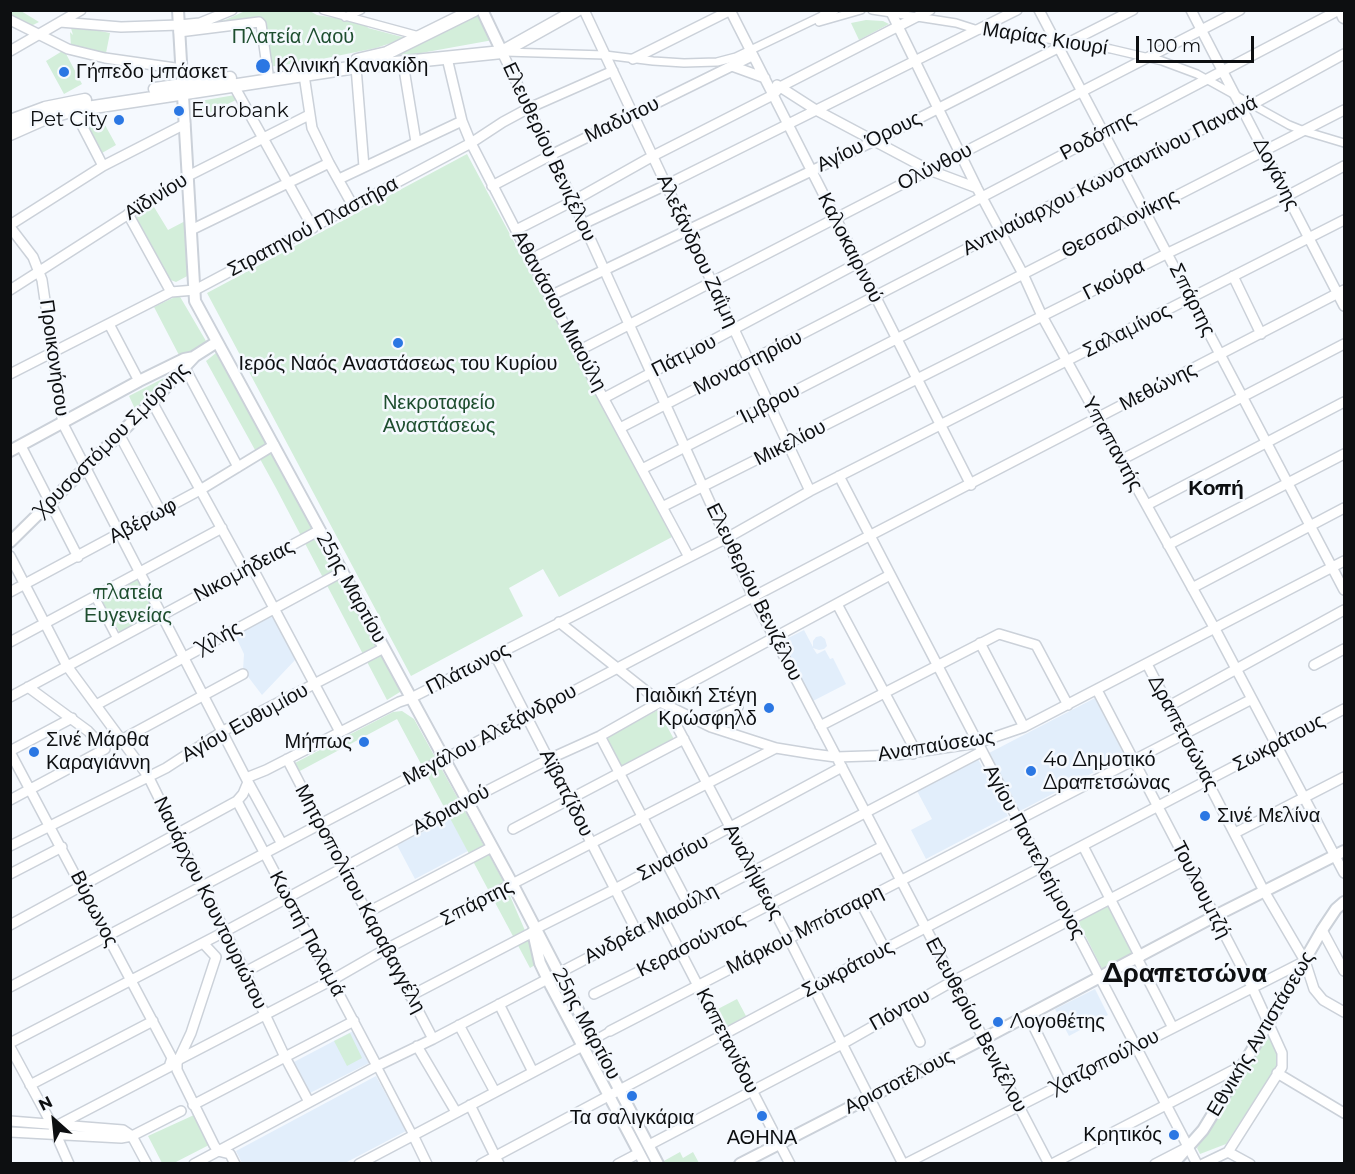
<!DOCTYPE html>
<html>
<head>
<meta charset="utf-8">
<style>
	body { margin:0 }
	#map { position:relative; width:1355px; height:1174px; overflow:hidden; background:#f5f9fe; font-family:Montserrat,sans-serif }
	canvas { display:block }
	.frame { position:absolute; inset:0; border:12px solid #0d0f11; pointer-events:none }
	.north { position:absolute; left:24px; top:1090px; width:60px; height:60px; -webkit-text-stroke:4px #f5f9fe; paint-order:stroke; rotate:333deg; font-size:16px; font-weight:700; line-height:24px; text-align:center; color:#0d0f11 }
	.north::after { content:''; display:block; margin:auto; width:21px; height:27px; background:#0d0f11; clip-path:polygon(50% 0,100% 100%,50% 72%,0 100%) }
	.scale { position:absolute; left:1136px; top:36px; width:118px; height:27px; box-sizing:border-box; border:3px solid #0d0f11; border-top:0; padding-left:8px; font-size:18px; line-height:21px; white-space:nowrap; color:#0d0f11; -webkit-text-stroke:4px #f5f9fe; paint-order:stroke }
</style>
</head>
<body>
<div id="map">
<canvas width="1355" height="1174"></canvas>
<div class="frame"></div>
<div class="north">N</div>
<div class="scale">100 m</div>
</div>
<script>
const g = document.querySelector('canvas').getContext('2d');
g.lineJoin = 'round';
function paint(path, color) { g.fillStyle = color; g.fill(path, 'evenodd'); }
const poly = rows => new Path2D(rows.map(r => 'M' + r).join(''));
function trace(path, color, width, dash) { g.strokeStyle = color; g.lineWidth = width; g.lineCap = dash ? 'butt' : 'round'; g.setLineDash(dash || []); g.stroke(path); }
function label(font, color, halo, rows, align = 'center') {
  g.font = font + ' Montserrat,sans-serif'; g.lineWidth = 5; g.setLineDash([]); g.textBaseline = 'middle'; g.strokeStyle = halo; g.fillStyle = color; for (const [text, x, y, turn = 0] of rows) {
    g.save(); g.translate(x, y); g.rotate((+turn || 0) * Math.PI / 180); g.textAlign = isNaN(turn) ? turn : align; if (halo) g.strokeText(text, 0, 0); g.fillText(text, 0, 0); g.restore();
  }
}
paint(poly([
	[272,615,296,659,262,695,243,670,244,654,235,635],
	[804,630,813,647,813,641,816,637,821,636,825,639,827,646,824,649,819,650,813,648,817,654,825,650,830,659,833,658,846,684,811,702,780,642],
	[1095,698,1125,756,1020,811,989,753],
	[978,759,1008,816,926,859,911,830,932,819,917,791],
	[451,818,468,851,415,879,397,845],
	[1095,989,1108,1015,1069,1036,1055,1009],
	[353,1031,369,1063,308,1094,292,1063],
	[376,1076,406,1131,345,1163,242,1163,236,1151]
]), '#e2eefb');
paint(poly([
	[308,10,317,15,366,23,368,28,406,38,376,48,317,60,269,67,263,18,191,30,190,27,225,20,245,11],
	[10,11,21,11,39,22,33,25,11,26],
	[480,14,493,40,377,61,390,55],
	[866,20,883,21,889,24,859,40,851,23],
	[70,25,110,33,106,53,71,46,70,32,73,35],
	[64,50,82,84,64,94,46,61],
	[235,95,238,99,201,117,200,101],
	[99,114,116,145,102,153,82,116],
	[467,154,672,537,559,597,543,569,509,588,523,616,411,676,207,293],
	[154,207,168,230,191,218,193,273,176,282,168,279,134,218],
	[179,295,206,341,201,347,180,357,154,307],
	[216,353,401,689,400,692,387,700,276,488,206,361],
	[166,377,135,409,129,396],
	[136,577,155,614,120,633,100,597],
	[658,710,675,741,620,770,604,739],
	[402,711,414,719,504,882,530,942,535,965,530,968,397,719,298,772,293,764,393,712],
	[1109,905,1134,953,1102,969,1078,921],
	[737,999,746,1016,724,1028,716,1010],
	[350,1033,362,1058,347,1066,334,1041],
	[1269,1034,1279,1056,1278,1064,1226,1144,1200,1154,1197,1148],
	[194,1115,209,1145,174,1163,162,1163,148,1136],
	[680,1152,683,1158,693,1152,699,1163,663,1164,662,1162]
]), '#d3eeda');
const pedestrian = poly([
	[323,10,419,36],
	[872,10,956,23,978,30,991,30,1111,49,1162,61,1197,74,1289,125,1304,131,1344,143],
	[345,17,361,10],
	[819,22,861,10],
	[505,52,605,55,653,61,684,63,717,62,736,57,824,15],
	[95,597,117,639],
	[594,1040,610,1031],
	[377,1066,413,1135]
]);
const minor = poly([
	[584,10,810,491],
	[730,10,971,485],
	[890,10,977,188,1023,274,1042,316,1215,629,1344,873],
	[1039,10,1344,590],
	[1191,10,1344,306],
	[824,15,834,10],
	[10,20,68,49,105,58,182,69],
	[60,22,121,27,179,25,200,23,232,10],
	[179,32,259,22,261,24,268,73],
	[10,51,81,10],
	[502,52,573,201,753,597,1049,1164],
	[447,58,462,121,471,143,578,351,689,557],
	[633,59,731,10],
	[403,63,416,142],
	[732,66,765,78],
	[356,67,364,167],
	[304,75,312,128,329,163,353,206],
	[777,85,816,110,929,170,977,188],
	[234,86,313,228],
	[74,110,103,166],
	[339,179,462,121],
	[492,186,551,155,752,56],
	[128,214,171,292],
	[583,224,666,185,1017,10],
	[10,225,103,166,185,124],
	[10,227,33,257,42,280,63,424,248,782,243,794,237,801,10,925],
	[191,230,329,163],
	[516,230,573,201,653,156,773,95,780,87,930,10],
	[531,259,586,231],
	[1233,276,1261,334],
	[10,290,188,176,309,115],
	[550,296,874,141,1133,10],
	[109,324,139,381],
	[578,351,1240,10],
	[185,368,238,467],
	[10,374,171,292,195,290,471,143,503,122,529,108,613,71],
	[604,398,982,197,1339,10],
	[152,402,245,571],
	[620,428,1123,168,1242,110,1344,54],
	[119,434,161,512],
	[21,446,78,557],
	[1121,460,1344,344],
	[642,469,1344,110],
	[839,476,1197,1164],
	[1147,505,1344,402],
	[662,507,1168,253,1287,196,1344,166],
	[1168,545,1344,454],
	[10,556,67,666,148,776,245,972,285,1057,309,1102],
	[252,567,340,732],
	[1192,588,1344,508],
	[10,592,200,490,274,445],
	[837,604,913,746,913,754],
	[559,622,660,702,711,727,776,748,813,754,836,757,897,755,977,743,1024,727,1344,561],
	[10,642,222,528],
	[980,643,1024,727],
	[495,655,637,932],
	[1147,664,1264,891,1305,961,1314,989,1323,1000,1344,1012],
	[1314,665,1344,649],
	[1097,690,1252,987,1282,1053,1282,1067,1228,1152],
	[10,697,320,530],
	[96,705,342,572],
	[1169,706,1344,610],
	[671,708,671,715,789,939,903,1164],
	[820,726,999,634,1036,645,1068,705],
	[711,727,715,718,738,707],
	[600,736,688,904],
	[121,740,243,674],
	[10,751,72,718],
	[10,752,172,1058,169,1067,60,1124],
	[287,759,433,1039],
	[246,778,266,770,399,702,411,698,727,538,810,491,1344,220],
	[248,782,282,844],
	[10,800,105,749,88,731,28,687],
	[237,801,377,1066],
	[513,829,684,739],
	[1235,833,1344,777],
	[10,846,166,768,223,731,384,648],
	[1083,846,1140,957],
	[10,874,62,847],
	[860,902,885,949],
	[366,913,492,847],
	[663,918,790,1164],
	[535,929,615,889,842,767],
	[1322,930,1344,971],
	[203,943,216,957,191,1033,177,1063,177,1070,214,1145,218,1151,230,1154,235,1164],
	[1137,958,1173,1028],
	[245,972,309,938],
	[10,987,869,536,1344,290],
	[594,994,680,951,883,846],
	[410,996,533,932],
	[499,1004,533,1072],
	[903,1008,920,1042],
	[1028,1015,1062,1084],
	[459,1025,495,1092],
	[610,1031,1252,699],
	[10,1043,224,932,467,801,549,759,600,736,660,702,679,689,890,575],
	[417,1046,456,1112],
	[10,1047,51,1123,69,1164],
	[178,1060,332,980,386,949,776,748],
	[1277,1073,1344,1113],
	[30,1085,153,1021],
	[193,1105,354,1021],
	[470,1105,499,1164],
	[10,1121,123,1130,132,1136,147,1164],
	[10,1132,121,1138,132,1136,181,1111],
	[413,1135,427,1164],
	[649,1145,842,1044,953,981,1185,860],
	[1228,1152,1250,1164],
	[194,1164,377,1066,433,1039,981,752],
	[359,1164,594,1040],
	[481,1164,833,976,1344,709],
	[618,1164,639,1153],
	[905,1164,1305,961],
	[1052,1164,1243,1065],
	[1155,1164,1186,1148],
	[1203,1164,1228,1152]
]);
const tertiary = poly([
	[178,10,195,301,513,885,658,1164],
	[482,10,502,52],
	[10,451,139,381,184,359,194,357],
	[10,542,152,402,195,356,217,342],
	[533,932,540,963,551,986,645,1164],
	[740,1164,983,1039,1215,916,1344,851],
	[1173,1164,1203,1130,1268,1024,1322,930,1336,909,1344,902]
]);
const secondary = poly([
	[1341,10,1344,17],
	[357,60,387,53,474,10],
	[155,89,230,78],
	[10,121,45,108,85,100],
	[10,134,46,118,74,110,356,67,502,52,577,10]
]);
trace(pedestrian, '#cbd1d9', 10);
trace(minor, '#cbd1d9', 12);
trace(tertiary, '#cbd1d9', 14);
trace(secondary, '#cbd1d9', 15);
trace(pedestrian, '#fff', 7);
trace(minor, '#fff', 9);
trace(tertiary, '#fff', 10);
trace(secondary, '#fff', 12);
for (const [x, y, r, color] of [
	[263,66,8,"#2b77e3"],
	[64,72,6,"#2b77e3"],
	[179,111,6,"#2b77e3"],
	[119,120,6,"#2b77e3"],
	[398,343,6,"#2b77e3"],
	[769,708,6,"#2b77e3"],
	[364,742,6,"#2b77e3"],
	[34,752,6,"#2b77e3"],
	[1031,771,6,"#2b77e3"],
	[1205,816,6,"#2b77e3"],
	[998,1022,6,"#2b77e3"],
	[632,1096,6,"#2b77e3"],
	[762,1116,6,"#2b77e3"],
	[1174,1135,6,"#2b77e3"]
]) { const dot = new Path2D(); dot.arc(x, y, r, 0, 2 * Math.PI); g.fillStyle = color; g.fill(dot); trace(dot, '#f5f9fe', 2); }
label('20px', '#1e4e2f', '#f5f9fe', [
	["Πλατεία Λαού",293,37],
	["Νεκροταφείο",439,403],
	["Αναστάσεως",439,426],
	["πλατεία",128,593],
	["Ευγενείας",128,616]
]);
label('20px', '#0d0f11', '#f5f9fe', [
	["Μαρίας Κιουρί",1045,39,9],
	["Μαδύτου",622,120,-26],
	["Ροδόπης",1098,136,-28],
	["Αγίου Όρους",869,142,-26],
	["Ελευθερίου Βενιζέλου",549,152,65],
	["Ολύνθου",935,167,-27],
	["Δογάνης",1276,174,63],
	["Αντιναύαρχου Κωνσταντίνου Πανανά",1110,176,-27],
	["Αϊδινίου",156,197,-32],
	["Θεσσαλονίκης",1120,224,-27],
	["Στρατηγού Πλαστήρα",313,227,-28],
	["Καλοκαιρινού",850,248,63],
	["Αλεξάνδρου Ζαΐμη",697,251,65],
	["Γκούρα",1114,280,-27],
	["Σπάρτης",1192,300,63],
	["Αθανάσιου Μιαούλη",559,311,62],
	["Σαλαμίνος",1127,331,-27],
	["Πάτμου",684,356,-27],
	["Προικονήσου",54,358,82],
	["Μοναστηρίου",748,363,-27],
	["Μεθώνης",1158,387,-27],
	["Ίμβρου",769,404,-27],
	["Χρυσοστόμου Σμύρνης",112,440,-45],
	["Μικελίου",790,443,-27],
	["Υπαπαντής",1112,444,61],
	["Αβέρωφ",143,521,-28],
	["Νικομήδειας",244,571,-28],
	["25ης Μαρτίου",351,588,61],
	["Ελευθερίου Βενιζέλου",754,592,64],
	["Χιλής",219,638,-28],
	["Πλάτωνος",468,669,-27],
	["Αγίου Ευθυμίου",245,723,-29],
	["Δραπετσώνας",1183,733,62],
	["Μεγάλου Αλεξάνδρου",490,735,-28],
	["Σωκράτους",1279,743,-28],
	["Αναπαύσεως",936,746,-9],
	["Αϊβατζίδου",566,793,63],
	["Αδριανού",451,810,-28],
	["Αγίου Παντελεήμονος",1034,852,62],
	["Σινασίου",673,858,-28],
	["Αναλήψεως",753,872,62],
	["Τουλουμτζή",1201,890,63],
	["Μητροπολίτου Καραβαγγέλη",360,899,62],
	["Ναυάρχου Κουντουριώτου",210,903,64],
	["Σπάρτης",477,903,-27],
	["Βύρωνος",94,909,63],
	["Ανδρέα Μιαούλη",651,924,-28],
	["Μάρκου Μπότσαρη",805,930,-27],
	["Κωστή Παλαμά",307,934,62],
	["Κερασούντος",691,945,-27],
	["Σωκράτους",848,969,-28],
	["Πόντου",900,1010,-29],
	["25ης Μαρτίου",586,1024,62],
	["Ελευθερίου Βενιζέλου",976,1025,62],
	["Εθνικής Αντιστάσεως",1261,1034,-59],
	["Καπετανίδου",727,1041,63],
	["Χατζοπούλου",1105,1062,-27],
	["Αριστοτέλους",899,1082,-27]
]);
label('20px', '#0d0f11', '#f5f9fe', [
	["Κλινική Κανακίδη",276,66],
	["Γήπεδο μπάσκετ",76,72],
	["Eurobank",191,111],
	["Pet City",107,120,"right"],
	["Ιερός Ναός Αναστάσεως του Κυρίου",398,364,"center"],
	["Παιδική Στέγη",757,696,"right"],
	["Κρώσφηλδ",757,719,"right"],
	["Σινέ Μάρθα",46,740],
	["Καραγιάννη",46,763],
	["Μήπως",352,742,"right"],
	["4ο Δημοτικό",1043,760],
	["Δραπετσώνας",1043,783],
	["Σινέ Μελίνα",1217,816],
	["Λογοθέτης",1010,1022],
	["Τα σαλιγκάρια",632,1118,"center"],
	["Κρητικός",1162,1135,"right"],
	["ΑΘΗΝΑ",762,1138,"center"]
], 'left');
label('bold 21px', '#0d0f11', '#f5f9fe', [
	["Κοπή",1216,489]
]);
label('bold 26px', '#0d0f11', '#f5f9fe', [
	["Δραπετσώνα",1185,974]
]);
</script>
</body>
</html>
